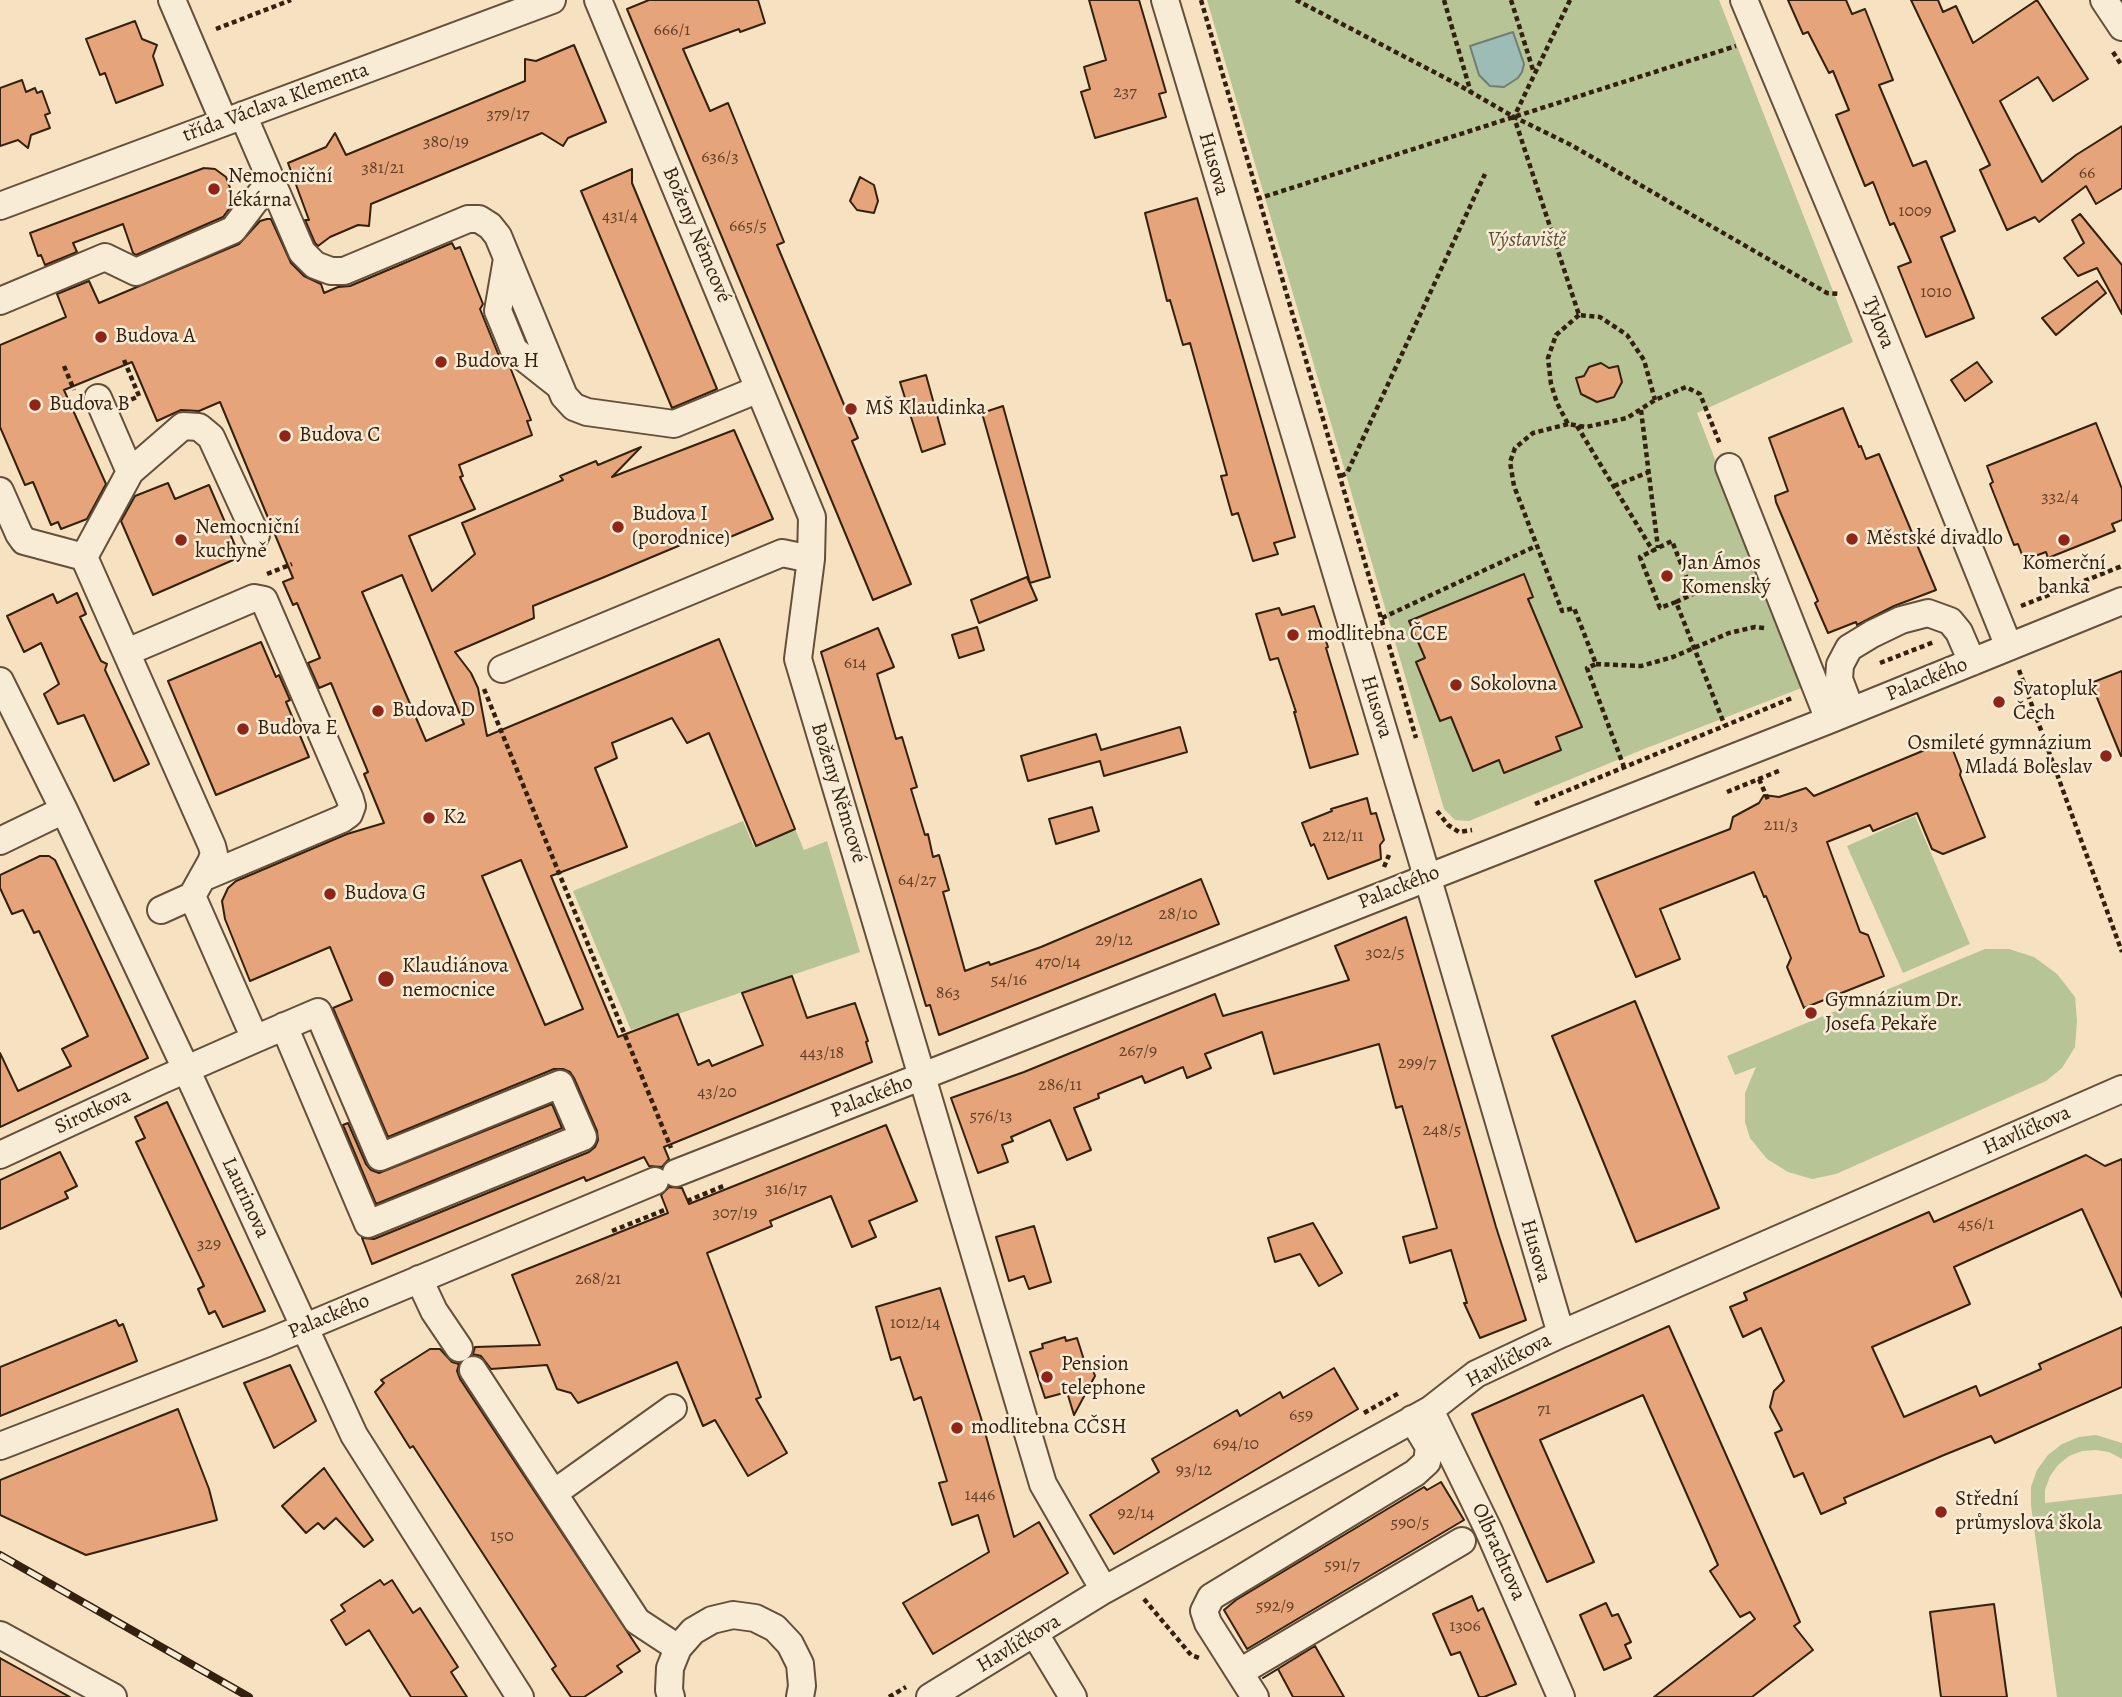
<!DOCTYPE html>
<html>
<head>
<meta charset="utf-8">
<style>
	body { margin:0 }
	canvas { display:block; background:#f6e1c0 }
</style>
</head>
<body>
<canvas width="2122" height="1697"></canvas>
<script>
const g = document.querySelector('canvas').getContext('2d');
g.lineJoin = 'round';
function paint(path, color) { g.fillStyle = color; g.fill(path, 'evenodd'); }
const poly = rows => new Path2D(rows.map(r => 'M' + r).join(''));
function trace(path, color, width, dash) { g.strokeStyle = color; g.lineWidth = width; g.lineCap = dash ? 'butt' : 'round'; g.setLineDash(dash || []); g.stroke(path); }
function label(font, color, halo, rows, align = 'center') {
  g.font = font + ' Alegreya,serif'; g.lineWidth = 5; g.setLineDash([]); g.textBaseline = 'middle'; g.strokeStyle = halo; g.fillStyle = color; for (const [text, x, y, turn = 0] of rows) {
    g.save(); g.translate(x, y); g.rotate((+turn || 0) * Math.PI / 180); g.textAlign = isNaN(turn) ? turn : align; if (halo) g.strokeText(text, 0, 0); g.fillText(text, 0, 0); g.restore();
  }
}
paint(poly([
	[1207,0,1719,0,1853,342,1697,413,1804,687,1644,749,1469,821,1455,820,1444,809],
	[1915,816,1970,944,1903,973,1847,846],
	[743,821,754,847,795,829,804,850,827,841,860,952,631,1030,573,891],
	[1985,949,2009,949,2034,957,2057,974,2075,997,2077,1021,2075,1047,2062,1068,2046,1081,1836,1174,1812,1179,1788,1172,1767,1159,1750,1138,1745,1122,1745,1093,1756,1067,1735,1075,1727,1056],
	[2096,1435,2122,1443,2122,1459,2109,1452,2096,1450,2082,1451,2069,1456,2058,1465,2050,1476,2045,1490,2045,1503,2122,1494,2122,1697,2057,1697,2031,1505,2031,1487,2037,1470,2048,1455,2062,1444,2079,1437]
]), '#b7c496');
const water = poly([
	[1513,32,1524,64,1522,72,1518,78,1504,87,1490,86,1479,75,1470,46,1513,32]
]);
paint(water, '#9dbcb6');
trace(water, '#737e73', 2);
const building = poly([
	[649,0,758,0,765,23,740,32,739,29,683,49,710,111,728,103,784,242,777,245,858,438,852,441,911,584,873,600,627,9,649,0],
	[1089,0,1139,0,1166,92,1159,94,1166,117,1095,138,1081,92,1090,89,1084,67,1106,60,1089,0],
	[1788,0,1846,0,1852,14,1865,9,1893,80,1879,85,1913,166,1926,161,1955,231,1941,237,1974,318,1926,337,1898,267,1911,262,1894,223,1890,225,1873,182,1865,186,1836,115,1849,110,1833,71,1829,73,1808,32,1803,34,1788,0],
	[1911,0,1938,0,1943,12,1956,6,1973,43,2037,0,2088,79,2053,101,2038,77,2000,101,2042,182,2076,155,2122,126,2122,188,2096,204,2086,186,2039,222,2035,217,2007,230,1980,170,1990,165,1911,0],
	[135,21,142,39,157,45,153,56,163,85,116,103,105,73,100,75,86,39,135,21],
	[574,45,606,122,568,138,563,146,542,133,371,204,369,226,358,225,330,237,318,246,315,243,305,220,309,220,288,163,326,147,335,133,346,155,397,134,525,81,525,59,536,61,574,45],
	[22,80,26,92,35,88,37,93,42,91,50,113,45,115,50,128,31,135,28,148,18,140,0,146,0,88,22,80],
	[204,168,215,169,226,177,235,201,223,217,136,255,133,253,123,224,73,243,77,252,45,265,41,255,38,256,30,233,204,168],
	[632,169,632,183,717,389,672,408,581,191,632,169],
	[860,177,874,185,878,201,874,213,857,210,850,201,860,177],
	[1197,198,1295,537,1274,543,1278,554,1253,561,1238,513,1232,515,1221,476,1227,475,1190,343,1183,345,1170,300,1167,301,1145,213,1197,198],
	[2080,214,2122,265,2122,314,2097,268,2078,276,2064,258,2084,243,2072,220,2080,214],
	[267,219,271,219,291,263,304,276,321,284,324,293,338,287,350,286,452,243,455,249,460,247,483,304,480,309,499,356,510,367,531,420,527,421,532,435,459,465,463,476,460,477,475,509,409,536,432,591,475,554,462,523,563,480,560,476,596,461,598,465,641,447,612,477,734,430,773,519,711,545,702,536,602,578,533,606,534,618,455,652,471,673,478,688,487,736,719,639,795,829,756,846,709,733,687,743,672,718,612,743,617,758,595,768,627,847,551,876,618,1037,678,1014,698,1065,709,1060,712,1066,763,1045,742,993,792,976,807,1018,855,1003,868,1041,866,1042,872,1062,664,1147,669,1159,662,1167,649,1166,644,1157,586,1181,584,1177,372,1264,362,1238,374,1239,589,1152,595,1147,598,1140,597,1131,574,1078,570,1072,563,1069,554,1069,388,1137,333,1008,352,1000,330,947,250,981,225,919,222,901,228,888,236,881,347,834,384,823,364,774,368,772,331,683,319,688,308,663,320,658,297,603,293,605,283,582,293,578,220,402,199,411,181,410,157,421,132,362,64,390,106,484,87,519,61,529,58,522,51,525,33,482,25,485,0,427,0,345,66,317,57,294,89,281,99,303,239,244,260,221,267,219],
	[402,575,464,724,426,741,362,592,402,575],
	[521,860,583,1009,545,1025,482,876,521,860],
	[2097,281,2106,293,2056,335,2042,318,2097,281],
	[1977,362,1992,382,1965,401,1951,380,1977,362],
	[1601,363,1609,368,1618,366,1622,382,1614,397,1597,402,1581,394,1576,378,1584,376,1589,367,1601,363],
	[926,375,945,444,922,452,900,382,926,375],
	[1003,406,1050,577,1030,583,982,413,1003,406],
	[1843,408,1859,447,1861,446,1866,459,1879,454,1936,590,1894,606,1857,625,1856,622,1828,633,1815,603,1818,601,1776,502,1775,496,1788,491,1769,438,1843,408],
	[2096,423,2122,489,2122,520,2112,524,2115,531,2088,542,2048,558,2046,552,2024,560,2018,544,2014,545,1990,484,1993,482,1987,466,2096,423],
	[168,483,175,499,209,485,240,557,153,595,121,521,135,496,168,483],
	[1524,574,1533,597,1528,599,1582,727,1556,737,1561,750,1504,773,1499,760,1473,771,1451,717,1440,721,1416,662,1425,658,1409,621,1524,574],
	[1027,577,1037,600,979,623,971,600,1027,577],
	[77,593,86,614,80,617,101,661,107,664,105,670,149,764,114,781,84,715,58,724,44,694,59,684,41,643,24,652,7,616,53,594,57,603,77,593],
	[1314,606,1328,647,1326,648,1358,754,1310,768,1294,712,1296,712,1278,658,1270,660,1256,614,1279,608,1282,615,1314,606],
	[977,627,984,650,959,658,952,635,977,627],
	[878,628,894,667,877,674,896,739,902,737,917,787,911,789,925,835,928,834,933,857,939,855,949,890,943,892,965,971,989,962,990,965,1041,947,1201,879,1219,924,939,1035,930,1005,926,1006,821,652,878,628],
	[261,642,276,677,279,675,290,700,286,702,309,757,216,795,168,681,261,642],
	[2122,671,2122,755,2121,756,2091,683,2122,671],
	[1180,727,1187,752,1104,776,1100,761,1028,781,1021,756,1096,734,1101,750,1180,727],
	[1949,740,1961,771,1960,775,1985,837,1943,854,1932,849,1917,813,1873,831,1870,825,1827,842,1860,932,1868,935,1884,976,1804,1008,1787,967,1791,958,1766,896,1764,897,1754,872,1660,909,1680,959,1636,977,1595,881,1730,829,1733,817,1759,803,1764,795,1779,797,1806,788,1814,796,1949,740],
	[1367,798,1371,814,1376,813,1384,840,1380,845,1381,859,1328,879,1314,844,1311,846,1302,823,1332,811,1331,809,1367,798],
	[1092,807,1099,831,1056,844,1049,819,1092,807],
	[40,856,49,856,55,860,148,1058,0,1127,0,1053,18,1091,71,1066,62,1049,88,1036,39,931,34,933,23,910,12,914,0,888,0,875,40,856],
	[1406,917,1496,1227,1526,1320,1480,1338,1464,1303,1467,1303,1451,1250,1410,1263,1403,1237,1437,1228,1402,1106,1396,1108,1379,1044,1274,1074,1262,1032,1205,1054,1211,1068,1187,1078,1183,1067,1145,1083,1142,1076,1098,1094,1099,1098,1074,1108,1091,1150,1067,1160,1050,1120,1011,1137,1013,1141,1002,1145,1008,1162,978,1173,951,1098,1024,1072,1215,994,1223,1016,1349,980,1335,946,1406,917],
	[1635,1001,1719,1208,1636,1242,1552,1036,1635,1001],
	[167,1102,265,1311,223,1327,215,1311,209,1314,198,1289,204,1286,136,1142,145,1138,135,1117,167,1102],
	[552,1104,562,1128,376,1204,343,1125,348,1123,366,1164,371,1170,379,1173,552,1104],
	[886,1125,917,1201,869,1221,876,1237,852,1247,831,1196,770,1221,772,1226,707,1253,761,1397,756,1399,787,1453,748,1476,715,1420,703,1426,677,1362,578,1403,571,1393,557,1389,547,1365,491,1369,481,1356,473,1354,475,1347,540,1345,512,1275,668,1213,661,1195,669,1187,682,1188,689,1204,886,1125],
	[60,1152,77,1186,65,1192,68,1198,0,1229,0,1180,60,1152],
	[2086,1155,2105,1166,2122,1159,2122,1297,2082,1209,1954,1267,1970,1304,1872,1347,1904,1417,1976,1386,1980,1396,2041,1369,2039,1364,2122,1327,2122,1387,1995,1443,1991,1436,1944,1455,1844,1498,1846,1503,1821,1514,1803,1473,1794,1477,1775,1433,1782,1430,1770,1407,1774,1391,1784,1381,1761,1328,1743,1337,1730,1307,1747,1300,1744,1293,1929,1212,1934,1222,2086,1155],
	[1313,1223,1342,1273,1319,1286,1300,1254,1275,1262,1268,1238,1313,1223],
	[1034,1226,1051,1282,1029,1289,1024,1276,1009,1281,996,1237,1034,1226],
	[940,1288,981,1418,1014,1537,1039,1522,1068,1573,933,1654,903,1603,989,1552,978,1515,952,1525,939,1483,947,1481,921,1397,914,1400,900,1357,891,1360,876,1307,940,1288],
	[116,1320,119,1326,123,1324,137,1361,0,1416,0,1367,116,1320],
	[1669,1326,1800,1622,1794,1626,1813,1650,1752,1697,1654,1697,1755,1619,1750,1612,1740,1617,1710,1571,1718,1565,1643,1395,1540,1440,1594,1562,1547,1582,1472,1414,1669,1326],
	[1065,1337,1066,1341,1077,1338,1084,1360,1092,1367,1095,1376,1074,1415,1067,1392,1045,1398,1030,1352,1043,1348,1042,1344,1065,1337],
	[430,1349,440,1349,452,1362,459,1364,457,1371,460,1379,640,1651,617,1666,622,1672,584,1697,571,1697,552,1669,556,1666,413,1446,410,1448,375,1392,384,1383,381,1380,430,1349],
	[290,1365,316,1421,274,1448,244,1383,290,1365],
	[1334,1368,1358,1409,1114,1554,1090,1515,1159,1472,1152,1459,1237,1410,1240,1416,1280,1392,1283,1398,1334,1368],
	[178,1409,209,1489,217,1520,86,1555,0,1515,0,1480,178,1409],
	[324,1468,373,1540,364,1547,336,1518,324,1529,318,1523,306,1533,282,1506,324,1468],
	[1441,1482,1464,1520,1247,1649,1224,1610,1236,1600,1424,1487,1427,1490,1441,1482],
	[380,1580,384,1585,392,1580,413,1613,420,1608,458,1667,451,1672,467,1697,411,1697,369,1630,346,1645,331,1620,345,1611,341,1605,380,1580],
	[1472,1596,1478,1611,1483,1608,1516,1684,1484,1697,1479,1697,1460,1652,1451,1655,1433,1614,1472,1596],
	[1606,1603,1612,1616,1618,1614,1631,1642,1625,1645,1631,1658,1604,1670,1580,1615,1606,1603],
	[1994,1604,2007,1697,1941,1697,1930,1612,1994,1604],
	[1315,1646,1344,1697,1293,1697,1278,1669,1263,1678,1315,1646],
	[0,1658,34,1677,70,1697,0,1697,0,1658]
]);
paint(building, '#e6a47a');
trace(building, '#34200e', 2);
const minor = poly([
	[172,0,224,122],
	[598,0,812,517,811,559,798,659,1043,1484,1104,1590],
	[1165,0,1435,903,1561,1334],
	[1744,0,1868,297,2009,647],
	[2104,0,2122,27],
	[243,115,302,252,315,265,331,271,344,271,468,219,479,219,490,226,498,236,564,396,574,407,587,412,674,424,759,389],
	[0,206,552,0],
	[507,259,498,311,503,323,514,350,557,384],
	[0,301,105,257,136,272,233,230,271,180],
	[1729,467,1829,720],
	[130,472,183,426,199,427,211,437,256,535],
	[0,491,19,534,24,541,84,557,212,846,214,854,211,862,192,896,255,1039],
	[84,557,130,472,98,398],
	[127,652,254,598,264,600,350,799,352,806,349,814,342,819,202,878],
	[502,669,782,553,811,559],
	[0,681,64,810,186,1069,354,1435,520,1697],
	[1851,711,1839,679,1840,665,1849,648,1872,634,1901,620,1928,613,1950,621,1959,632,1972,662],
	[0,841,64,810],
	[161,910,192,896],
	[0,1155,162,1080,255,1039,318,1012,380,1157,560,1084,583,1137,368,1224,284,1026],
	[676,1173,1829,720,2122,601],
	[419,1279,434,1311,459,1348],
	[473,1370,637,1621,678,1648],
	[1430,1410,1488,1529,1561,1697],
	[0,1446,267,1343,655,1181],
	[554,1493,673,1408],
	[1035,1634,1073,1697],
	[0,1635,113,1697],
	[1240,1672,1462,1541],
	[671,1697,669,1690,670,1668,678,1648,693,1631,712,1620,733,1615,755,1618,775,1628,790,1644,800,1664,802,1686,800,1697],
	[930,1697,1104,1590,1430,1410,1476,1374,1561,1334,2122,1089],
	[1255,1697,1208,1623,1204,1611,1211,1597,1415,1473,1427,1462,1429,1447,1412,1419]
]);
trace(minor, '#64503a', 30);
trace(poly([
	[1201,0,1416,738],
	[1296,0,1455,83,1514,117,1571,145,1827,293,1839,294],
	[1444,0,1471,93],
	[1511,0,1534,73],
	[1570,0,1514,117,1579,315,1600,317,1627,335,1644,360,1655,400],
	[216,29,291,0],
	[2113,52,2122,66],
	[1257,199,1736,46],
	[1579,315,1556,335,1548,358,1551,384,1557,403,1568,424,1586,427,1627,418,1655,400,1686,387,1700,394,1720,444],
	[124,360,139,396,128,401],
	[64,366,74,390],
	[1641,410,1658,548],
	[1568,424,1533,433,1515,448,1510,462,1514,486,1562,611,1574,608,1596,664,1587,668,1624,767],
	[1577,426,1653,551],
	[1341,476,1347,473,1485,174],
	[1614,486,1649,472],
	[267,574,292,564],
	[1676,602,1693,594,1672,541,1640,557,1660,608,1676,602,1725,726],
	[2021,606,2122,566],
	[1382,618,1536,546],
	[1880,663,1934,642],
	[1596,664,1641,666,1673,657,1729,633,1755,627,1765,628],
	[2019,670,2122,952],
	[484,689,671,1148],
	[1759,779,1769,802],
	[1727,792,1781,770],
	[1535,804,1792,698],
	[1437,811,1448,825,1459,832,1472,830],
	[1384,867,1389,855],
	[687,1201,726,1185],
	[612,1231,667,1209],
	[1364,1413,1399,1393],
	[1144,1599,1191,1655,1199,1658],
	[889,1697,906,1687]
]), '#34200e', 4.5, [5, 3.5]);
trace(minor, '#f9ecd6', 26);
const rail = poly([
	[0,1555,249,1697]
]);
trace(rail, '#34200e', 8);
trace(rail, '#f9ecd6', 5, [16]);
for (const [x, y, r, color] of [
	[214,189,7,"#8f2418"],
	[101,337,7,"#8f2418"],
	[441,362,7,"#8f2418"],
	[35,405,7,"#8f2418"],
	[851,409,7,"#8f2418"],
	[285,436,7,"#8f2418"],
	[618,527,7,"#8f2418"],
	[1852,539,7,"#8f2418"],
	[181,540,7,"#8f2418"],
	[2064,540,7,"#8f2418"],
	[1667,576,7,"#8f2418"],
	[1293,635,7,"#8f2418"],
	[1456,685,7,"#8f2418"],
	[1999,702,7,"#8f2418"],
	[378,711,7,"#8f2418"],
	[243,729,7,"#8f2418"],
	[2106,756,7,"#8f2418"],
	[429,818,7,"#8f2418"],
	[330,894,7,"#8f2418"],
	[386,979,9,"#8f2418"],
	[1811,1013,7,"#8f2418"],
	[1047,1377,7,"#8f2418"],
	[957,1428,7,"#8f2418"],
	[1941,1512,7,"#8f2418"]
]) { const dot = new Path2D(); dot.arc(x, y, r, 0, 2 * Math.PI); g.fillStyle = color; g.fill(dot); trace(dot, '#f9ecd6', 2.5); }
label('18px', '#604129', null, [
	["666/1",672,31],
	["237",1125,93],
	["379/17",508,115],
	["380/19",446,143],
	["636/3",720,158],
	["381/21",383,169],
	["66",2087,174],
	["1009",1915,212],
	["431/4",620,217],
	["665/5",748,227],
	["1010",1936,293],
	["332/4",2060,498],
	["614",855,664],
	["211/3",1781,826],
	["212/11",1343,837],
	["64/27",917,881],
	["28/10",1178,915],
	["29/12",1114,941],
	["302/5",1385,954],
	["470/14",1058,963],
	["54/16",1009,981],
	["863",948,994],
	["267/9",1138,1052],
	["443/18",822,1054],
	["299/7",1417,1064],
	["286/11",1060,1086],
	["43/20",717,1093],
	["576/13",991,1117],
	["248/5",1442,1131],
	["316/17",786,1190],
	["307/19",735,1214],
	["456/1",1976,1225],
	["329",209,1245],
	["268/21",598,1280],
	["1012/14",915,1324],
	["71",1544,1410],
	["659",1301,1416],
	["694/10",1236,1445],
	["93/12",1194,1471],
	["1446",980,1496],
	["92/14",1136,1514],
	["590/5",1410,1524],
	["150",502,1537],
	["591/7",1342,1566],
	["592/9",1275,1607],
	["1306",1465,1627]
]);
label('21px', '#34200e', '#f9ecd6', [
	["třída Václava Klementa",276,103,-20],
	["Husova",1213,164,74],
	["Boženy Němcové",696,235,67],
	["Tylova",1878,323,68],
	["Palackého",1927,680,-22],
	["Husova",1376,707,73],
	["Boženy Němcové",838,793,73],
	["Palackého",1399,888,-22],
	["Palackého",872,1097,-21],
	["Sirotkova",93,1112,-25],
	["Havlíčkova",2027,1131,-24],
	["Laurinova",245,1198,65],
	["Husova",1535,1251,74],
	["Palackého",329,1317,-23],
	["Havlíčkova",1509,1361,-28],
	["Olbrachtova",1498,1552,66],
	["Havlíčkova",1019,1644,-31]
]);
label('21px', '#34200e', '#f9ecd6', [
	["Nemocniční",228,177],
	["lékárna",228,201],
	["Budova A",115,337],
	["Budova H",455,362],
	["Budova B",49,405],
	["MŠ Klaudinka",865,409],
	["Budova C",299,436],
	["Budova I",632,515],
	["(porodnice)",632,539],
	["Nemocniční",195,528],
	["kuchyně",195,552],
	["Městské divadlo",1866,539],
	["Jan Ámos",1681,564],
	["Komenský",1681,588],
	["Komerční",2064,564,"center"],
	["banka",2064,588,"center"],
	["modlitebna ČCE",1307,635],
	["Sokolovna",1470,685],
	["Svatopluk",2013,690],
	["Čech",2013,714],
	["Budova D",392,711],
	["Budova E",257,729],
	["Osmileté gymnázium",2092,744,"right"],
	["Mladá Boleslav",2092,768,"right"],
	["K2",443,818],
	["Budova G",344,894],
	["Klaudiánova",402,967],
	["nemocnice",402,991],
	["Gymnázium Dr.",1825,1001],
	["Josefa Pekaře",1825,1025],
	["Pension",1061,1365],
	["telephone",1061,1389],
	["modlitebna CČSH",971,1428],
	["Střední",1955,1500],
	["průmyslová škola",1955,1524]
], 'left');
label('italic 21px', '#5b5137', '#f9ecd6', [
	["Výstaviště",1527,241]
]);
</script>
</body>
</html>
